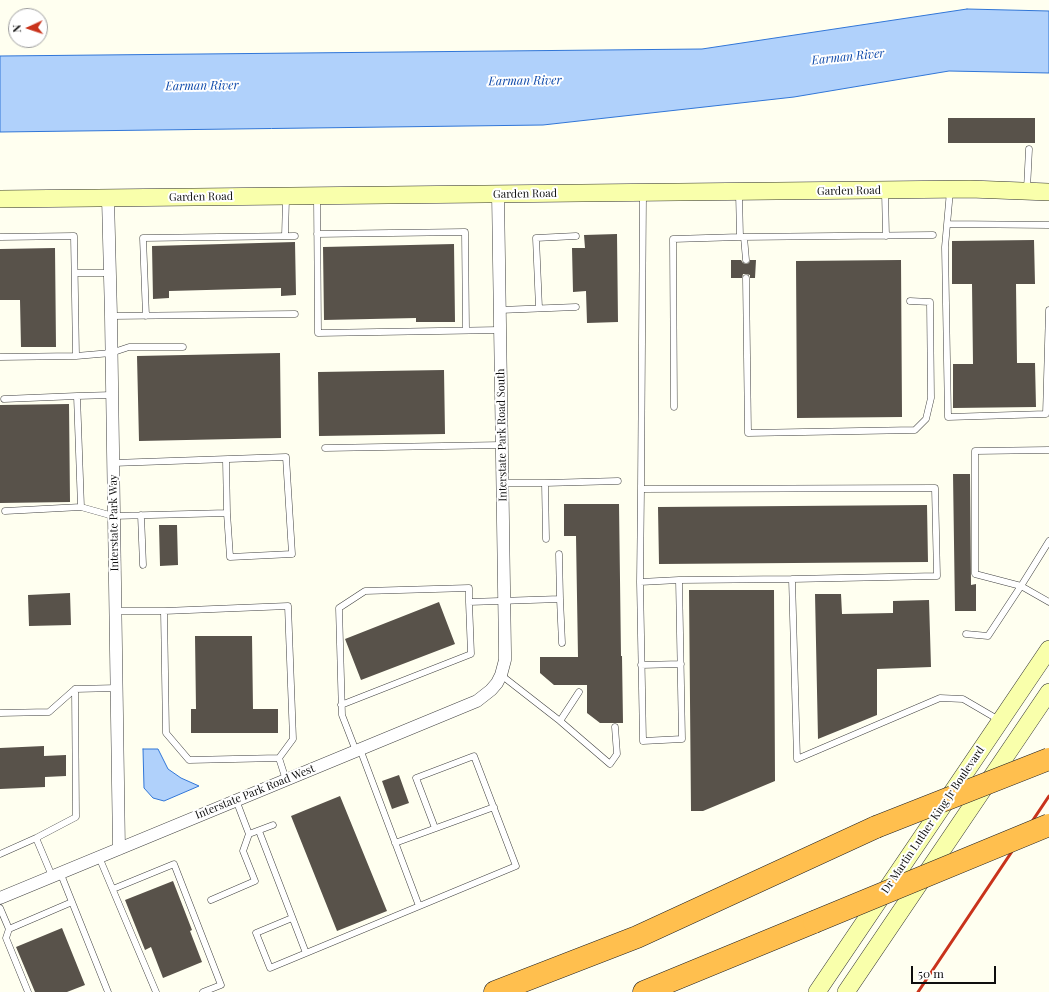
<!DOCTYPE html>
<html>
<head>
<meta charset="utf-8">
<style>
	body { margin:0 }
	#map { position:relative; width:1049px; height:992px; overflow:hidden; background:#fffff0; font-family:"Playfair Display",serif }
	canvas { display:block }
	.north { position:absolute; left:8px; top:8px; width:40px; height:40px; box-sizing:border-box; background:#fff; border:1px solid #9f9f9f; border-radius:50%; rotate:267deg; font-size:11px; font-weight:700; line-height:16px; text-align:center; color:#0e0e0e }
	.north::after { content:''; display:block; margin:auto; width:14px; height:18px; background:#c9331b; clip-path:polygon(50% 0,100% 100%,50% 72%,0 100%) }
	.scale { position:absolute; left:911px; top:966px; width:85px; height:18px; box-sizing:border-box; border:2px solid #0e0e0e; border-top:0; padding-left:5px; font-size:12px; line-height:14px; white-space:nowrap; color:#0e0e0e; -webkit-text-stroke:3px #fff; paint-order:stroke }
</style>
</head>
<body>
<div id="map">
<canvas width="1049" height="992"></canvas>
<div class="north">N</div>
<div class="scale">50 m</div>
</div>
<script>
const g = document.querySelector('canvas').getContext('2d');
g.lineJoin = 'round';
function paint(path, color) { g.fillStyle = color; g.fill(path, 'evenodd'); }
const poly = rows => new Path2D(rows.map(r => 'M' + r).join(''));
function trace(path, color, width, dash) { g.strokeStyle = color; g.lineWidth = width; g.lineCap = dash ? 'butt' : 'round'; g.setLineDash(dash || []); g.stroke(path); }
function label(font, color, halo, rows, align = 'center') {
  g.font = font + ' "Playfair Display",serif'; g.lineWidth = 4; g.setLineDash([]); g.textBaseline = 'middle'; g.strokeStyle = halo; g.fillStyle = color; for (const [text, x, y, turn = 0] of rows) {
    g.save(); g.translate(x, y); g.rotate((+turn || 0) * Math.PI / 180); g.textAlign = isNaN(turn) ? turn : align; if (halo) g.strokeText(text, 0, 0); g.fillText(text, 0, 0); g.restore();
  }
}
const water = poly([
	[967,9,1049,11,1049,73,949,71,794,97,543,125,0,132,0,56,702,49,967,9],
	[143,749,158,749,168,769,181,778,199,786,164,801,153,798,144,788,143,749]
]);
paint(water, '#b0d1fb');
trace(water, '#3176d7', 1);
paint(poly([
	[948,118,1035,118,1035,143,948,143],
	[617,234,618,322,587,323,586,291,573,292,572,248,585,248,584,235],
	[1034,240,1035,284,1016,284,1017,363,1035,363,1036,407,953,408,953,364,973,364,972,284,952,284,952,241],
	[295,242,296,295,281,296,281,288,169,291,169,298,153,299,152,246],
	[454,244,455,322,416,322,416,318,324,320,323,247],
	[55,248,56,347,21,347,20,300,0,300,0,249],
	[731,260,741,260,743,263,746,264,749,263,750,260,756,260,755,278,750,278,750,275,746,274,743,274,742,278,731,278],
	[901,260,902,417,797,418,796,261],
	[280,353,281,438,139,441,137,356],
	[444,370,445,434,319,436,318,372],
	[69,404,70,502,0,503,0,405],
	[953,474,970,474,971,585,976,584,976,611,955,611],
	[564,504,619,504,621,656,622,656,623,723,600,723,587,713,587,685,554,685,540,673,540,657,578,657,576,536,564,536],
	[927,505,928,562,659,564,658,507],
	[159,525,177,525,178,565,160,566],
	[689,590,774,590,775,781,703,811,691,811],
	[70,593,71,625,29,626,28,595],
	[815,594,841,594,842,614,893,613,893,601,929,600,931,667,877,669,877,715,818,739],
	[439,602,455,644,361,680,345,639],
	[195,636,252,636,253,709,278,709,278,733,191,733,191,709,196,709],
	[44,746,44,756,66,755,66,776,45,777,45,787,0,789,0,748],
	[399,775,409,803,392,809,382,781],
	[340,796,387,911,337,931,291,816],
	[173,881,192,930,190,931,202,962,163,978,151,947,145,950,125,900],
	[62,928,85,985,67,992,35,992,16,947]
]), '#58524a');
const lane = poly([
	[1027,189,1029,149],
	[950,191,945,247,948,417,1046,414,1049,310],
	[885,192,886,236],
	[317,197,318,333,500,330],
	[948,224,1049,225],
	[317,234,465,232,466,330],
	[285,236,286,198],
	[0,237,74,236,76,356,0,357],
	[740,237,933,235],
	[744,237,746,260],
	[75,273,109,273],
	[746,278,748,433,915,430,926,419,931,398,930,302,910,301],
	[539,308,536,238,576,236],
	[500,310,576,307],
	[111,316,295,314],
	[146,316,143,238,295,236],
	[76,356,111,353,129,347,183,347],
	[77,396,112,395],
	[4,399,77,396,81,507],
	[674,407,673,239,740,237,739,193],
	[325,448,502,445],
	[1049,450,975,451,975,574,1021,586,1049,541],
	[226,460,227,513],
	[502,483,545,483,546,539],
	[545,483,618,481],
	[641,489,643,194],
	[5,511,81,507,113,516,227,513,230,557,292,554,286,457,113,463],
	[141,515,143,565],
	[559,554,560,599],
	[792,579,679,580,682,739,643,741,640,582,641,489,935,488,937,576,792,579,797,759,940,698,963,699,999,720],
	[640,582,679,580],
	[115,611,164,611,288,606,293,739,279,758,286,780],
	[164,611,166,733,189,760,279,758],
	[966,634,988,636,1021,586,1049,602],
	[641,665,681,664],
	[501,675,560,721,610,764,617,754,615,727],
	[75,689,117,688],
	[341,705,471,654,469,602],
	[0,713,49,712,75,689,76,817,36,838,0,854],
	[560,721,579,692],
	[360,749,419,906],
	[356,751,342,715,339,608,365,591,469,588,469,602,560,599,562,643],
	[259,831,306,953],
	[249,834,273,825],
	[36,838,52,876],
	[395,843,494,807],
	[99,857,156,992],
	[60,872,108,992],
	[113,889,174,864,221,985,203,992],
	[211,900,255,881,243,851,249,834,236,800],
	[0,908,9,929],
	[292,918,256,933,270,968,516,866,474,756,416,778,435,828],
	[28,992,6,938,9,929,72,902]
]);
const street = poly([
	[108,198,111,316,119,849],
	[0,898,477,701,491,690,497,683,501,675,505,660,505,652,498,194]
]);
const secondary = poly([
	[0,199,970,189,1049,192],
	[817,992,1049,649],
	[846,992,1049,692]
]);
const highway = poly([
	[495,992,637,937,876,827],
	[644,992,814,922]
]);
trace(lane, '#414141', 7);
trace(street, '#414141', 13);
trace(secondary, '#303030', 18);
trace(highway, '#1f1f1f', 23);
trace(lane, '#fff', 6);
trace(street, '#fff', 12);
trace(secondary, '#f9ffab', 17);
trace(highway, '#ffbf4e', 22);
trace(poly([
	[918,992,1049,796]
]), '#c9331b', 3);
const highwayBridge = poly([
	[876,827,1049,759],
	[814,922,1049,825]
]);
trace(highwayBridge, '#1f1f1f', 23, []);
trace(highwayBridge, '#ffbf4e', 22);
label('11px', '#0e0e0e', '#fff', [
	["Garden Road",849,191,-1],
	["Garden Road",525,194,-1],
	["Garden Road",201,197,-1],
	["Interstate Park Road South",502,435,-91],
	["Interstate Park Way",114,523,-91],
	["Interstate Park Road West",255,792,-22],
	["Dr Martin Luther King Jr Boulevard",933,820,-56]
]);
label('italic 12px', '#0d49aa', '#fff', [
	["Earman River",848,57,-6],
	["Earman River",525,81,-1],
	["Earman River",202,86,-1]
]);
</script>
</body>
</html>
